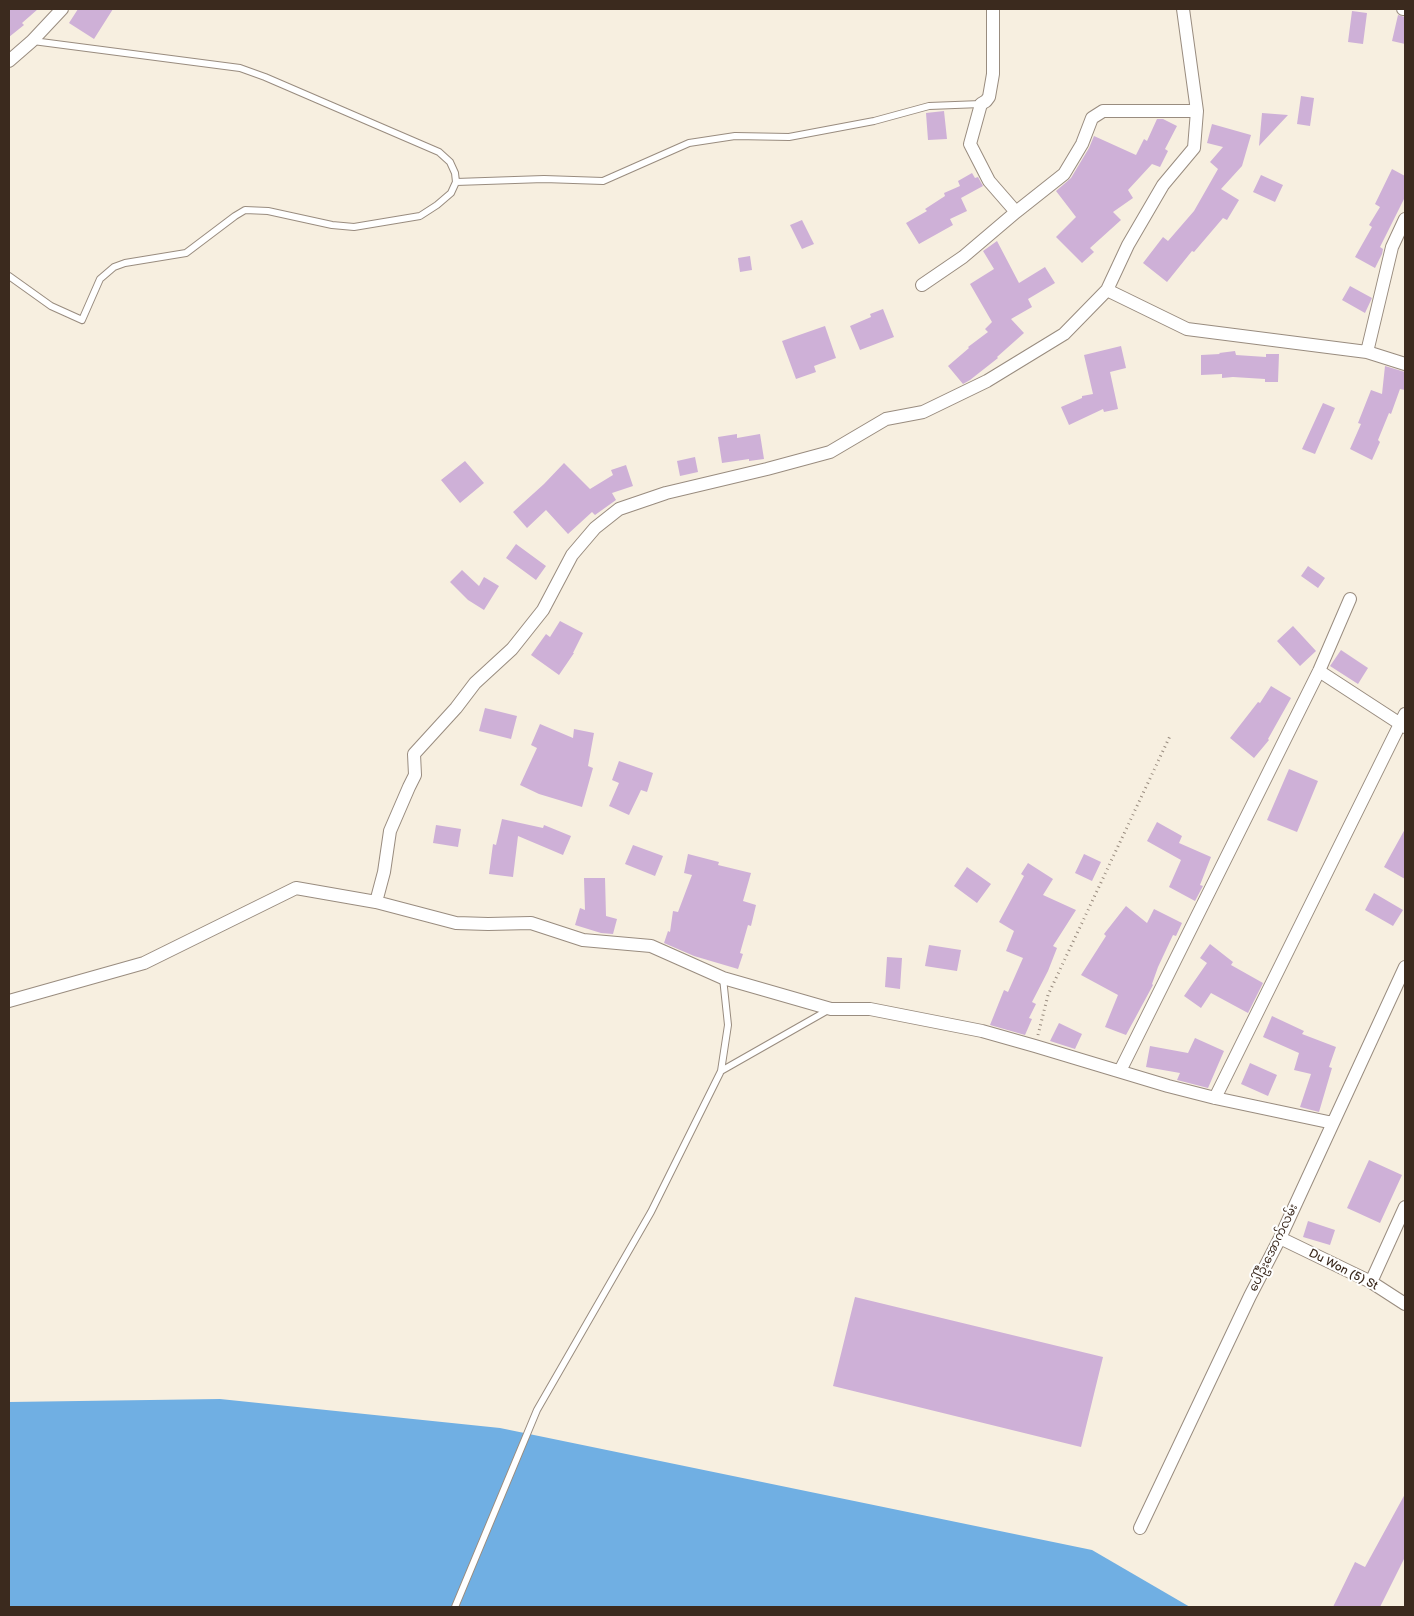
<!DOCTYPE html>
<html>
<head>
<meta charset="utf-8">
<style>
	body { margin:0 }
	#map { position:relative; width:1414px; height:1616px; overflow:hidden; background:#f7efe0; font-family:"Balsamiq Sans",sans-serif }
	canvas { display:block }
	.frame { position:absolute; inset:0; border:10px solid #3b2a1e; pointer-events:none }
</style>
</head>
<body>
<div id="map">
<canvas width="1414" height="1616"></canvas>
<div class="frame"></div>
</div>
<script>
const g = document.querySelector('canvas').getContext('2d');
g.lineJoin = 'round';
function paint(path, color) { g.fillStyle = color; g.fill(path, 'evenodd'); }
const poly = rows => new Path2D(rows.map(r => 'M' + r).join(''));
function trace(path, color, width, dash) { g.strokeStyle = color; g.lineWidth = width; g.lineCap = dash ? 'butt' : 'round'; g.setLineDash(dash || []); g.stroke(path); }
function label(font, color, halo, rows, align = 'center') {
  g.font = font + ' "Balsamiq Sans","Noto Sans Myanmar",sans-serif'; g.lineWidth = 4; g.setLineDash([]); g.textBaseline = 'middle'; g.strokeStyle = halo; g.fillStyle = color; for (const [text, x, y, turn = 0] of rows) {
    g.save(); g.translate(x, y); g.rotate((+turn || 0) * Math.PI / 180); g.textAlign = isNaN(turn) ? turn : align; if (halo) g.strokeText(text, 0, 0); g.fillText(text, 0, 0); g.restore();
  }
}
paint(poly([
	[220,1399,500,1428,1092,1550,1190,1607,9,1607,9,1402]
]), '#70afe3');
paint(poly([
	[9,9,38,9,22,23,24,25,9,37],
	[78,9,113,9,94,39,69,23],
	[1352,11,1367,13,1363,44,1348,42],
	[1398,15,1405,17,1405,44,1392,41],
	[1301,96,1314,98,1310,126,1297,124],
	[944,111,947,139,928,140,926,113],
	[1262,113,1288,115,1259,146],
	[1157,119,1163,119,1177,126,1165,149,1168,151,1160,167,1152,164,1128,190,1133,198,1113,212,1121,220,1090,248,1094,252,1082,263,1056,237,1076,217,1056,191,1071,178,1089,148,1094,136,1136,155,1144,139,1147,141],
	[1212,124,1251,135,1242,166,1221,189,1239,200,1227,220,1223,218,1194,252,1192,251,1167,282,1143,263,1163,237,1168,241,1194,211,1218,169,1210,162,1223,147,1207,143],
	[1392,169,1405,176,1405,197,1380,247,1383,249,1382,254,1375,268,1355,257,1372,227,1369,225,1380,207,1375,204],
	[972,173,975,178,978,177,983,186,961,198,967,211,950,219,953,225,919,244,906,223,927,211,925,209,945,196,944,193,960,186,958,181],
	[1261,175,1283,185,1275,202,1253,192],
	[802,220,814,244,802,249,790,225],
	[997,241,1019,283,1045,267,1055,283,1028,299,1032,307,1011,319,1024,333,997,357,998,358,970,380,963,384,948,366,969,348,968,347,988,332,985,329,992,322,970,284,994,269,983,251],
	[750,256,752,270,740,272,738,258],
	[1350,286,1372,298,1365,313,1342,300],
	[883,309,894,337,860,350,850,326,871,317,870,314],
	[825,326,836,358,814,366,816,372,796,379,782,341],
	[1121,346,1126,368,1110,372,1118,409,1104,412,1103,409,1069,425,1061,407,1082,398,1082,396,1093,394,1084,355],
	[1235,351,1236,355,1266,357,1266,354,1279,354,1278,382,1265,382,1265,379,1233,377,1222,378,1222,374,1201,375,1201,355,1220,354,1219,353],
	[1385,366,1405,372,1405,390,1400,389,1391,414,1389,413,1378,440,1380,442,1372,460,1350,449,1361,424,1358,423,1371,390,1382,394],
	[1323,403,1335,408,1315,454,1302,449],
	[737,434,737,438,760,434,764,459,749,461,749,459,722,463,718,437],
	[695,457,698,472,680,476,677,461],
	[465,461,484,483,460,503,441,480],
	[564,463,590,489,613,475,611,470,626,465,633,486,612,493,616,500,595,515,592,512,568,534,546,510,527,528,513,512,544,484],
	[516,544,546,566,536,580,506,558],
	[1308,566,1325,578,1318,588,1301,576],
	[462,570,479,586,484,577,499,586,484,610,468,600,450,582],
	[560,621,583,633,573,653,574,653,559,675,531,655,546,634,550,637],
	[1293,626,1316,651,1300,666,1277,641],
	[1341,650,1368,668,1358,684,1330,666],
	[1271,686,1291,698,1268,739,1269,740,1254,758,1230,738,1258,702,1260,703],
	[485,708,517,716,511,739,479,731],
	[540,724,573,738,574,729,594,733,588,766,593,768,582,807,539,794,520,785,537,748,531,745],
	[619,761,653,773,647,792,641,790,629,815,609,806,619,783,612,780],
	[1289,769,1318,781,1297,832,1267,820],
	[502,819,543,828,544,825,571,836,563,855,518,836,513,877,489,874,493,844,496,845],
	[1157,822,1182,836,1179,843,1211,857,1200,885,1203,886,1195,901,1169,887,1181,860,1147,841],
	[436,825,461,829,458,847,433,843],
	[1405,829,1405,879,1384,867],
	[633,845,663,856,655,876,625,864],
	[688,854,719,862,718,865,751,873,743,901,756,905,751,926,748,925,740,953,743,954,738,969,694,956,664,943,668,931,670,932,673,911,678,912,692,875,684,873],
	[1084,854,1101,862,1092,881,1075,873],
	[1028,863,1053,879,1043,895,1076,910,1053,946,1057,948,1048,971,1032,1002,1036,1004,1029,1018,1032,1019,1025,1035,990,1025,1004,990,1008,992,1023,958,1006,951,1014,931,999,922,1024,876,1021,874],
	[967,867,991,884,977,903,954,886],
	[584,878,605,878,606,916,617,919,613,934,601,933,575,925,580,908,585,910],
	[1374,893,1403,910,1393,926,1365,910],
	[1126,906,1147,923,1154,909,1182,923,1176,936,1173,935,1158,967,1152,984,1153,985,1126,1035,1105,1027,1118,995,1081,975,1106,936,1104,934],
	[1210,944,1233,962,1231,965,1263,983,1248,1013,1211,993,1201,1008,1184,996,1207,963,1200,958],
	[929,945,961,950,957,971,925,966],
	[887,957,902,958,900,989,885,987],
	[1272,1016,1304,1031,1302,1034,1336,1047,1329,1067,1332,1068,1319,1112,1300,1107,1311,1074,1294,1070,1299,1053,1263,1037],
	[1059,1023,1082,1034,1075,1049,1050,1041],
	[1195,1038,1224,1051,1208,1088,1177,1080,1180,1073,1146,1067,1150,1046,1188,1053],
	[1250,1063,1277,1075,1268,1096,1241,1084],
	[1369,1160,1402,1175,1380,1223,1347,1208],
	[1308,1221,1335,1230,1330,1245,1303,1237],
	[855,1297,1103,1357,1081,1447,833,1386],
	[1405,1494,1405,1557,1380,1607,1333,1607,1355,1562,1365,1567]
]), '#ceb0d7');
const lane = poly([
	[456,182,544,179,603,181,689,143,735,136,789,137,874,121,929,106,981,104],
	[9,276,51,306,82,320,100,279,114,267,125,263,186,253,235,216,245,210,268,211,332,225,354,227,420,216,437,205,451,193,456,182,455,173,450,162,439,152,265,77,240,68,33,41],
	[721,1071,728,1025,723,978],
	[455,1607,537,1410,651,1212,721,1071,830,1009]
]);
const street = poly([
	[993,9,993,74,989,97,986,101,981,104,970,144,989,181,1016,212],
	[1403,9,1405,9],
	[9,61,32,41,62,9],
	[922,285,963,257,1016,212,1064,174,1082,144,1092,118,1103,111,1197,111],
	[1107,290,1187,329,1367,352,1405,364],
	[1367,352,1392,247,1405,219],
	[1319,671,1405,727],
	[376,902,456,923,488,924,531,923,583,940,651,946,723,978,831,1009,870,1009,982,1031,1035,1046,1168,1086,1215,1098,1333,1123],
	[9,1001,144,963,296,888,376,902,384,872,390,831,409,787,415,775,414,754,456,708,475,683,512,649,543,610,572,555,595,528,619,509,666,493,767,469,830,452,886,419,923,412,987,381,1064,334,1107,290,1128,245,1163,185,1194,148,1197,111,1183,9],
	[1120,1071,1319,671,1350,599],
	[1215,1098,1405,714],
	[1280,1238,1371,1282,1405,1304],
	[1371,1282,1405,1207],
	[1140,1528,1250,1296,1280,1238,1405,967]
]);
trace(lane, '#998c7f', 8);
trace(street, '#998c7f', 14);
trace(poly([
	[1038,1035,1048,995,1170,736]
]), '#998c7f', 3, [1, 4]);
trace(lane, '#fff', 6);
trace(street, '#fff', 12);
label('12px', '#3b2a1e', '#fff', [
	["ပေါ်ဦးအောက်လမ်း",1274,1248,-64],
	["Du Won (5) St",1343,1270,27]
]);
</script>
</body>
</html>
